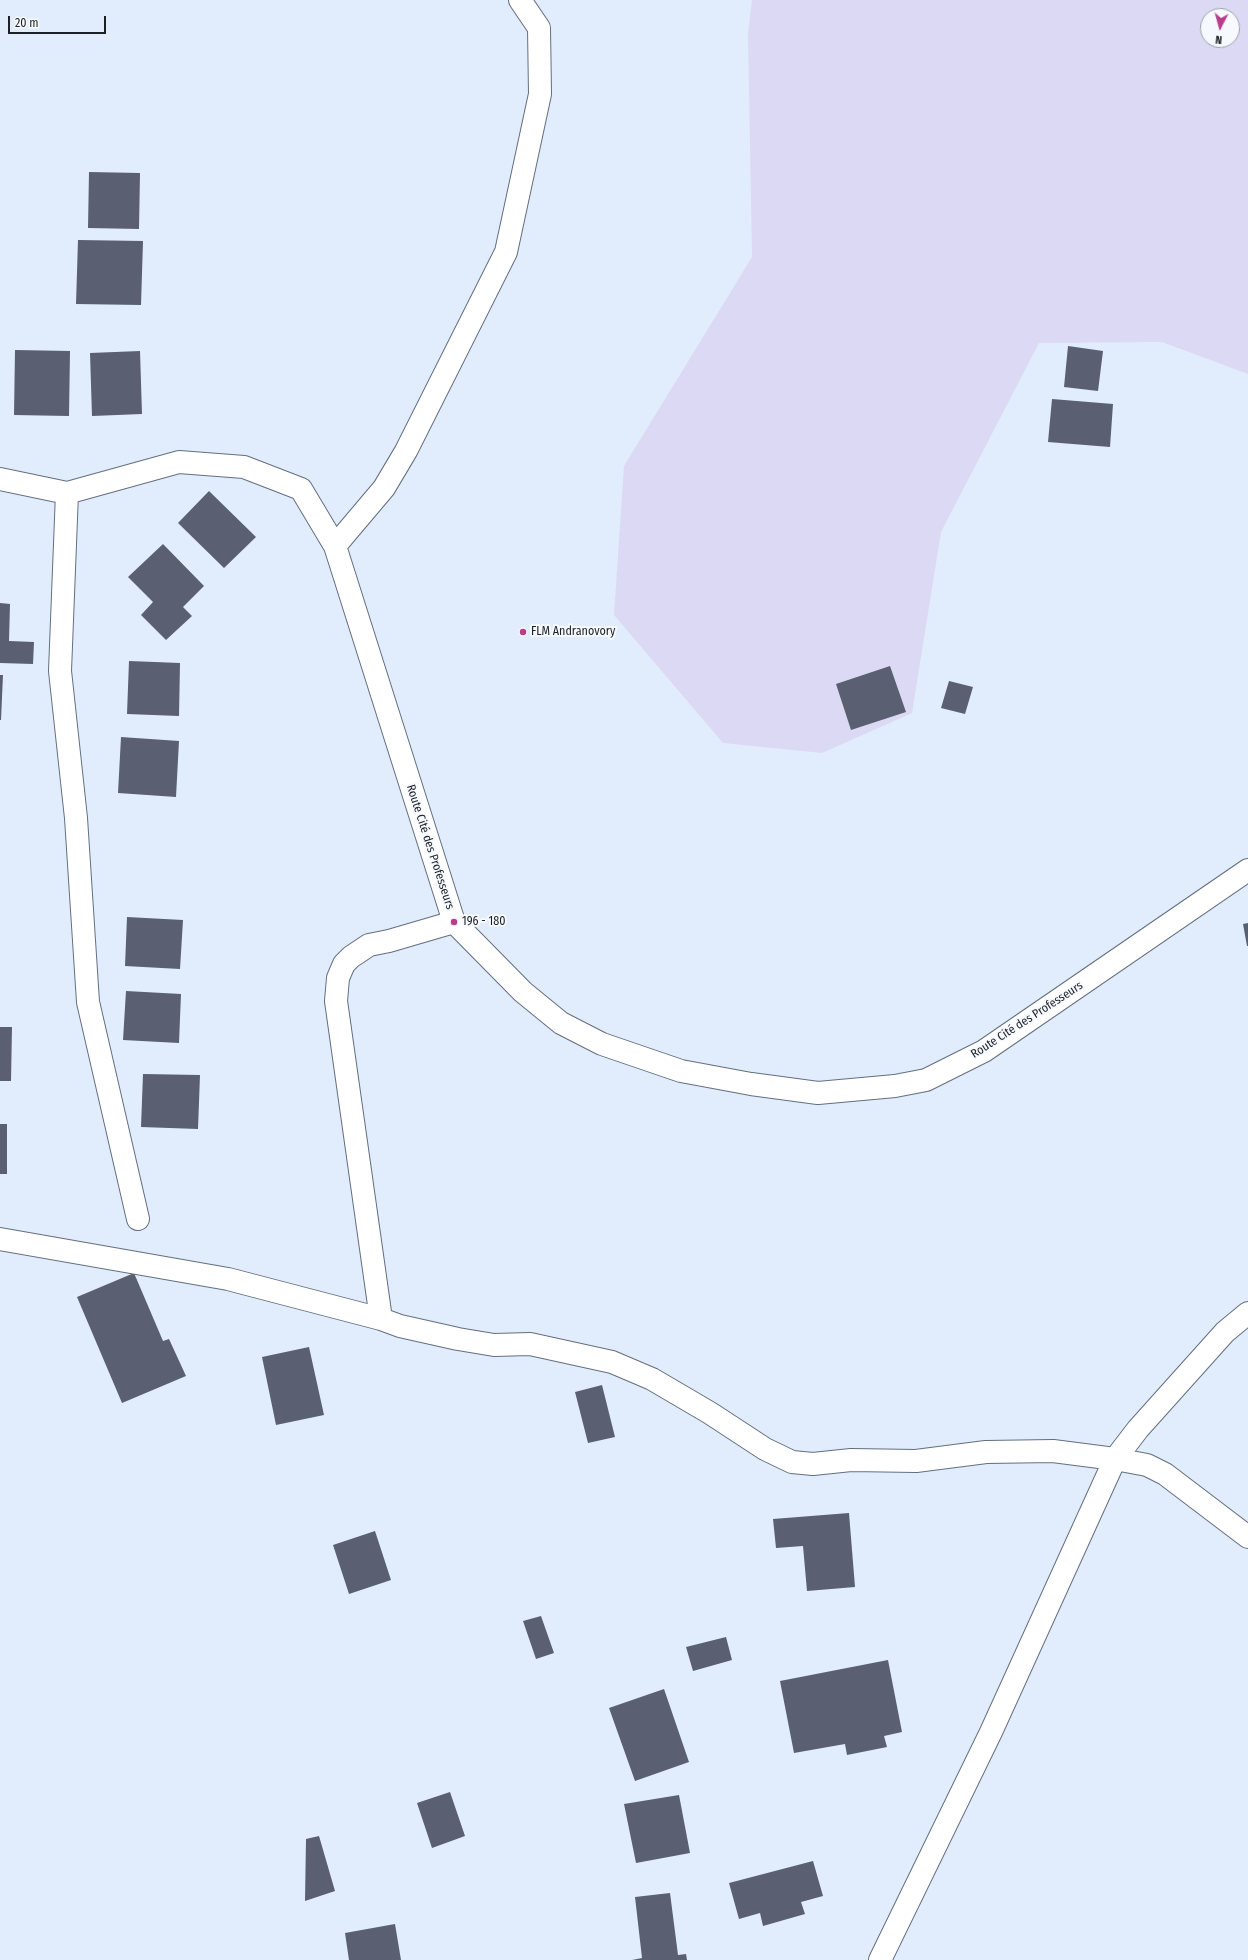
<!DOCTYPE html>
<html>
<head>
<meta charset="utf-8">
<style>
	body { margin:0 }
	#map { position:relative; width:1248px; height:1960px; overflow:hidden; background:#e1edfc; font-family:"Fira Sans Condensed",sans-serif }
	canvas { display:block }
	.north { position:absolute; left:1200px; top:8px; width:40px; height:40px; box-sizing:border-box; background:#f6f9fd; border:1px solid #9ea2a7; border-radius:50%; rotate:186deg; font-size:11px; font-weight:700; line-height:16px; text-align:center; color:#1b2026 }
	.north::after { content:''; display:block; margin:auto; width:14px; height:18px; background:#ba3d8c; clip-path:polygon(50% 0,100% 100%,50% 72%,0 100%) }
	.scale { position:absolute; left:8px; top:16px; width:98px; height:18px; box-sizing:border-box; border:2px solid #1b2026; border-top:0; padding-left:5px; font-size:12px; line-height:14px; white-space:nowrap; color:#1b2026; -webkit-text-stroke:3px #f6f9fd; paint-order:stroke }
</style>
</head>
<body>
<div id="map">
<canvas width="1248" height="1960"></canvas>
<div class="north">N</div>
<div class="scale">20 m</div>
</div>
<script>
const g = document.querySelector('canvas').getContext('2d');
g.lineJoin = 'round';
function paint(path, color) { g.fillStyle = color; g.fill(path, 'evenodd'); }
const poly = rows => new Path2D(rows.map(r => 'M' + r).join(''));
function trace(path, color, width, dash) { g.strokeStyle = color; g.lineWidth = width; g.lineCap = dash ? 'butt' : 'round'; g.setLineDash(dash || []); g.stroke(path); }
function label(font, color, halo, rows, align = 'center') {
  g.font = font + ' "Fira Sans Condensed",sans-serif'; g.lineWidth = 4; g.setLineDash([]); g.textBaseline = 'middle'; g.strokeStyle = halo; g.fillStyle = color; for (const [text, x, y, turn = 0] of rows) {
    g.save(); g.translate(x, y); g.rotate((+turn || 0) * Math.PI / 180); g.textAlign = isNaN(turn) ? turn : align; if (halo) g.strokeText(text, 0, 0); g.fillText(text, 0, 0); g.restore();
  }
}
paint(poly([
	[752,0,1248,0,1248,374,1162,342,1039,343,941,532,912,713,822,753,723,743,614,615,624,466,752,257,748,34],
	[1208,16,1232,16,1232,40,1208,40]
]), '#dcd9f5');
paint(poly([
	[89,172,140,173,139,229,88,228],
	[78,240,143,241,141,305,76,304],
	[1068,346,1103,351,1098,391,1064,387],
	[15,350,70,351,69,416,14,415],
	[140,351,142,414,92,416,90,353],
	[1052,399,1113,404,1110,447,1048,442],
	[209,491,256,537,224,568,178,523],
	[163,544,204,586,183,607,192,616,166,640,141,615,153,602,128,577],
	[0,603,10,604,9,641,34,642,33,664,0,663],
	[129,661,180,663,179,716,127,714],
	[890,666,906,712,851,730,836,684],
	[0,675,3,675,1,720,0,720],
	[949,681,973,687,965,714,941,708],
	[121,737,179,741,176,797,118,793],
	[127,917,183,920,180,969,125,966],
	[1248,923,1248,946,1247,946,1243,924],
	[126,991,181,994,179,1043,123,1040],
	[0,1027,12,1027,11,1081,0,1081],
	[143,1074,200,1075,198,1129,141,1127],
	[0,1124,7,1124,7,1174,0,1174],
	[134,1273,163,1341,169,1339,186,1376,122,1403,77,1297],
	[309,1347,324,1415,276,1425,262,1357],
	[602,1385,615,1437,588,1443,575,1392],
	[849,1513,855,1587,807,1591,803,1546,776,1548,773,1519],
	[375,1531,391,1580,349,1594,333,1545],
	[541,1616,554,1653,536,1659,523,1621],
	[726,1637,732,1660,693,1671,686,1647],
	[888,1660,902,1732,884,1736,887,1747,847,1755,845,1744,794,1753,780,1681],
	[664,1689,689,1762,635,1781,609,1708],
	[450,1792,465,1836,432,1848,417,1803],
	[679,1795,690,1853,636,1863,624,1804],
	[319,1836,335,1891,305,1901,306,1839],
	[813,1861,823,1896,801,1902,805,1914,763,1926,760,1913,739,1919,729,1883],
	[670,1893,678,1955,686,1954,687,1960,632,1960,642,1958,635,1897],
	[395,1924,401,1960,349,1960,345,1933]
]), '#5a5f71');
const minor = poly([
	[0,479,67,493,179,462,244,467,301,489,335,546,454,922,523,992,561,1023,602,1044,681,1071,751,1084,818,1093,895,1086,926,1080,984,1051,1248,870],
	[67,493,60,671,76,818,88,1002,138,1219],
	[335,546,384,488,406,451,506,252,540,94,539,28,520,0],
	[0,1239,228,1279,381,1319,400,1326,458,1339,494,1345,530,1344,612,1362,652,1379,710,1413,765,1449,792,1462,813,1464,851,1460,916,1461,986,1452,1053,1451,1115,1459,1147,1465,1165,1474,1248,1537],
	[381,1319,336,1001,338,978,344,964,351,957,369,945,389,941,454,922],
	[880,1960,991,1732,1115,1459,1138,1429,1225,1332,1248,1313]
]);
trace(minor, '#636f7f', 24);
trace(minor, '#fff', 22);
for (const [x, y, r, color] of [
	[523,632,4,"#ba3d8c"],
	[454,922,4,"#ba3d8c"]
]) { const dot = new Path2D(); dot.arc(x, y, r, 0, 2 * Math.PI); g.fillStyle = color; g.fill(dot); trace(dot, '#f6f9fd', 1.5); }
label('12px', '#1b2026', '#f6f9fd', [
	["FLM Andranovory",531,632],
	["196 - 180",462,922]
], 'left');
label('12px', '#1b2026', '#f6f9fd', [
	["Route Cité des Professeurs",430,847,72],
	["Route Cité des Professeurs",1027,1020,-33]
]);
</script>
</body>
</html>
